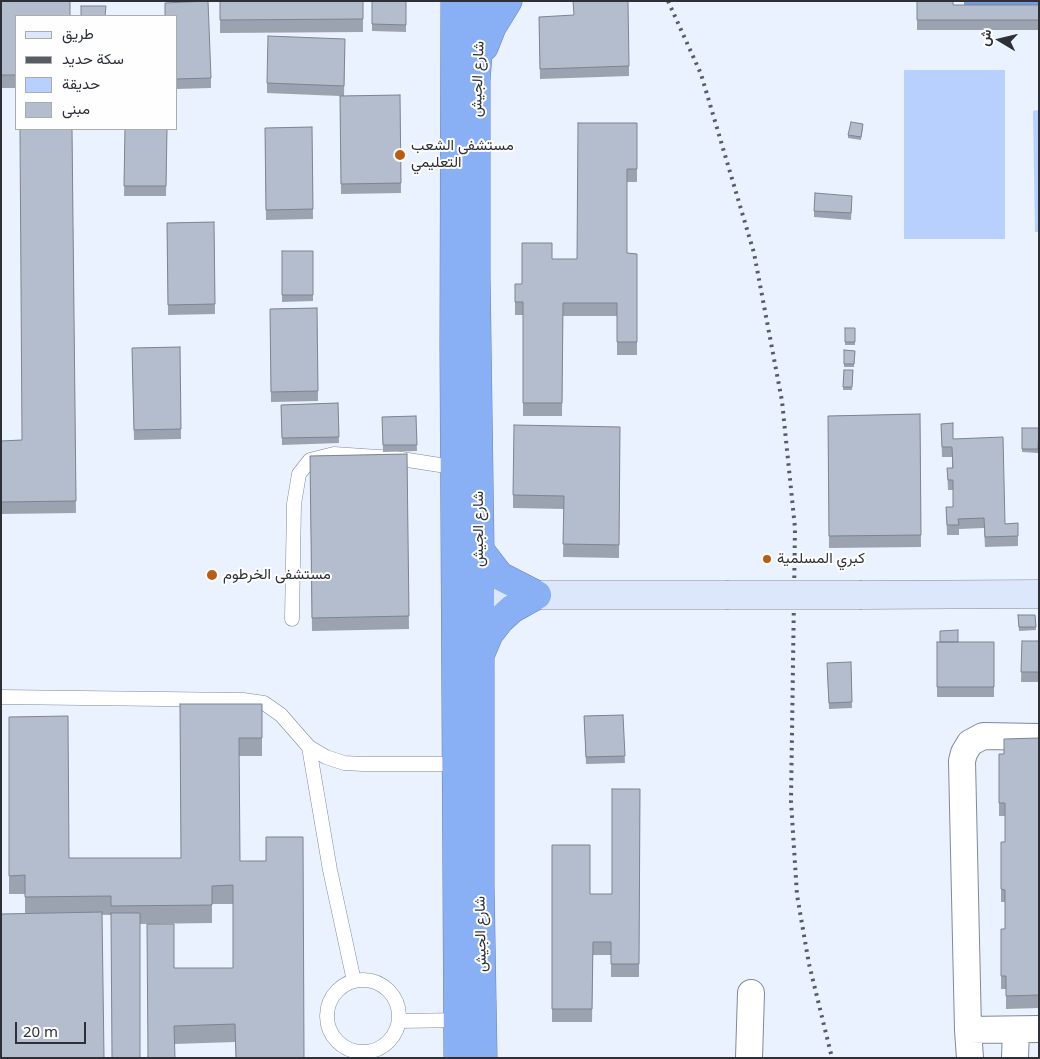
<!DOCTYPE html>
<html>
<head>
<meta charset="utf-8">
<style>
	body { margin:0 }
	#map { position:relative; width:1040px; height:1059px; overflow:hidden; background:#eaf1ff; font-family:"Noto Sans",Vazirmatn,sans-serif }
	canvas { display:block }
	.frame { position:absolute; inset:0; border:2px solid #2d3137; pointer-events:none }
	.legend { position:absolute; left:15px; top:15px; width:162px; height:115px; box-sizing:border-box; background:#fefefe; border:1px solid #aaacae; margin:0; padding:6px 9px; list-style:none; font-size:15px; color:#2d3137 }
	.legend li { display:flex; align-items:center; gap:10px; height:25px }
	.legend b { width:25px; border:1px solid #aaacae }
	.north { position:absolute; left:975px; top:15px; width:50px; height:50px; -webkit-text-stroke:4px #fefefe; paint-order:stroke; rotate:279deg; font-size:14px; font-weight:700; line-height:20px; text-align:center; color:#2d3137 }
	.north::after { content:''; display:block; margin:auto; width:18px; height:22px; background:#2d3137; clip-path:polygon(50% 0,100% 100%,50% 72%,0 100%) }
	.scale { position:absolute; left:15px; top:1022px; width:71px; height:22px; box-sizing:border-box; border:2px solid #2d3137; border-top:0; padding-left:6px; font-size:15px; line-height:18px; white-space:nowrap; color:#2d3137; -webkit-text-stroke:4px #fefefe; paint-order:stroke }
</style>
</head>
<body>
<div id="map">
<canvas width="1040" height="1059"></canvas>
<div class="frame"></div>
<ul class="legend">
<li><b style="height:6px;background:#dce7fc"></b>طريق</li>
<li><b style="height:6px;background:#575c64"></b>سكة حديد</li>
<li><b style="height:14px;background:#b7d0fd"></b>حديقة</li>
<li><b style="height:14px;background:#b4bdcd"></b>مبنى</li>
</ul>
<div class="north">ش</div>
<div class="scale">20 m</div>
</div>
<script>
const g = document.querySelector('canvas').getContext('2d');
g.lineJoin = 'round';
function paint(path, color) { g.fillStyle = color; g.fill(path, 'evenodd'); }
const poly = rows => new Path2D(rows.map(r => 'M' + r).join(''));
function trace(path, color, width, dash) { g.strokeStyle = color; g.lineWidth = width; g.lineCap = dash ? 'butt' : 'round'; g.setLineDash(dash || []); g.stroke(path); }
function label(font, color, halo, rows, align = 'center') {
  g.font = font + ' "Noto Sans",Vazirmatn,sans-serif'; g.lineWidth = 4; g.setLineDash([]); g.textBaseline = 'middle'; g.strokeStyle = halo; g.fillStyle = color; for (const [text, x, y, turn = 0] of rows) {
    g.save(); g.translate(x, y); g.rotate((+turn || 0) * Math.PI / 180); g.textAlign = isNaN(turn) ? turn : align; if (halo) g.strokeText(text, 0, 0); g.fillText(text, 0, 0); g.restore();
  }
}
paint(poly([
	[904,70,1005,70,1005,239,904,239],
	[1039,110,1039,232,1035,232,1033,111]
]), '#b7d0fd');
paint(poly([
	[964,1,1039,1,1039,9,964,11]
]), '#739ce8');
const lane = poly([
	[292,619,294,504,299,474,310,460,334,454,363,456,395,458,459,468],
	[1,697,243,700,264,703,281,715,309,747,326,757,344,763,363,764,457,764],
	[309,747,330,870,354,981],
	'327 1016a36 36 0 1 1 72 0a36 36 0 1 1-72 0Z',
	[399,1021,461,1020]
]);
const street = poly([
	[968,1030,1039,1029],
	[749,1058,751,993],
	[970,1058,968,1030,962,761,964,753,970,743,983,736,1039,737],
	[1015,1058,1016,1030]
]);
const secondary = poly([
	[457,592,537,595,726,595],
	[862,595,1039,594]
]);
const highway = poly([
	[455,1,454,344,458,1058],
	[482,1,476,80,476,276,480,550,480,885,483,1058],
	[484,47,492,27,508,1],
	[480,550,500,576,537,595],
	[481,653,489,634,500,620,512,609,537,595]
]);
trace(lane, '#808998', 15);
trace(street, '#808998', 28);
trace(secondary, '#808998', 29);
trace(highway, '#6983b2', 29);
trace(lane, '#fff', 14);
trace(street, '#fff', 26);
trace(secondary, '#dce7fc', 28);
trace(highway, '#89aff4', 28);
trace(poly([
	[668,1,701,74,754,253,782,401,795,528,791,801,797,895,809,964,832,1058]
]), '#575c64', 4, [2.5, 5]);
const secondaryBridge = poly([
	[726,595,862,595]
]);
trace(secondaryBridge, '#808998', 29, []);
trace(secondaryBridge, '#dce7fc', 28);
paint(poly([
	[1,1,16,16,16,88,1,88],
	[220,1,363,1,363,32,220,33],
	[372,1,406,1,406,32,372,31],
	[917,1,953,5,1039,5,1039,30,917,30],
	[176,16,211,78,211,88,176,89],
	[539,17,629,66,629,76,540,79],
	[345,49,344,96,400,95,401,193,341,194,340,96,267,93,267,83],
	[637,123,637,182,627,182,627,253,637,254,637,355,617,355,617,316,563,316,562,416,523,416,523,315,515,315,515,297,522,284,552,259,577,259],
	[312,127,313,219,266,220,265,128],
	[863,127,861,140,848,138,848,135],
	[72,129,76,513,1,514,1,441,22,440],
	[125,129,167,129,166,196,124,196],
	[852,203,851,220,814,217,814,211],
	[214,222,215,314,168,315,167,223],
	[282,251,313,251,313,301,282,302],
	[317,308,318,401,271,402,270,309],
	[845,328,855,328,855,345,845,345],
	[180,347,181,439,134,440,132,348],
	[844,350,855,351,854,367,844,367],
	[844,370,853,370,852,390,843,390],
	[338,403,339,443,282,445,281,405],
	[920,414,921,547,829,548,828,416],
	[416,416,417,451,383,452,382,417],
	[941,424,953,439,1005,524,1018,523,1018,546,985,547,984,528,959,529,959,535,947,535,946,507,953,507,953,490,948,490,947,468,952,468,952,457,942,457],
	[620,427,619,558,563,557,564,509,513,508,513,495],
	[1022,428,1039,428,1038,453,1022,452],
	[407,454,409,629,312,631,310,456],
	[1018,615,1035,615,1036,630,1019,631],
	[1022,641,1039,641,1039,682,1021,682],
	[937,642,994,642,994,697,937,697],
	[851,662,852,708,829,709,827,670],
	[180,704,262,704,262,756,239,756,240,861,304,1058,236,1058,235,1042,174,1044,147,1058,174,968,233,968,233,904,212,904,212,923,140,924,111,915,25,913,25,894,9,894,9,717,69,858,181,858],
	[623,715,625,763,586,764,584,716],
	[1039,738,1039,1008,1006,1009,1006,989,1001,989,1001,929,1005,929,1005,902,1001,902,1001,842,1005,842,1005,816,999,816,999,754,1004,754],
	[640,789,639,977,611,977,611,955,593,955,592,1022,552,1022,552,845,590,894,612,894]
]), '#9ba3b0');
const building = poly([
	[1,1,70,1,70,16,16,16,16,75,1,75,1,1],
	[208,1,211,78,176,79,176,16,165,16,165,3,208,1],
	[220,1,363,1,363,19,220,20,220,1],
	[372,1,406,1,406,25,372,24,372,1],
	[573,1,628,1,629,66,540,69,539,17,574,15,573,1],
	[917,1,953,1,953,5,1039,5,1039,20,917,20,917,1],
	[81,6,106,6,105,16,81,16,81,6],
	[268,36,345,39,344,86,267,83,268,36],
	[400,95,401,183,341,184,340,96,400,95],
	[851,122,863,124,861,137,848,135,851,122],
	[578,123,637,123,637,169,627,169,627,253,637,254,637,342,617,342,617,303,563,303,562,403,523,403,523,302,515,302,515,284,522,284,522,243,552,243,552,259,577,259,578,123],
	[312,127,313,209,266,210,265,128,312,127],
	[20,129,72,129,76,501,1,502,1,441,22,440,20,129],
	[125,129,167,129,166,186,124,186,125,129],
	[815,193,852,196,851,213,814,211,815,193],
	[214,222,215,304,168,305,167,223,214,222],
	[282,251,313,251,313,295,282,295,282,251],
	[317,308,318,391,271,392,270,309,317,308],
	[845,328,855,328,855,342,845,342,845,328],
	[180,347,181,429,134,430,132,348,180,347],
	[844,350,855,351,854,364,844,364,844,350],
	[844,370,853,370,852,387,843,387,844,370],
	[338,403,339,437,282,438,281,405,338,403],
	[920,414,921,535,829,536,828,416,920,414],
	[416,416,417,445,383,445,382,417,416,416],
	[953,423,953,439,1003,437,1005,524,1018,523,1018,536,985,537,984,518,958,519,959,525,947,525,946,507,953,507,953,480,948,480,947,468,953,468,952,447,942,447,941,424,953,423],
	[514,425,620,427,619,545,563,544,564,496,513,495,514,425],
	[1022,428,1039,428,1038,449,1022,449,1022,428],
	[407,454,409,616,312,618,310,456,407,454],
	[1018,615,1035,615,1036,627,1019,627,1018,615],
	[958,630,958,642,940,642,940,631,958,630],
	[1022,641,1039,641,1039,672,1021,672,1022,641],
	[937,642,994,642,994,687,937,687,937,642],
	[851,662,852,702,829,703,827,663,851,662],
	[180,704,262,704,262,738,239,738,240,861,266,861,266,837,303,837,304,1058,236,1058,235,1024,174,1026,175,1058,148,1058,147,924,174,924,174,968,233,968,233,885,212,886,212,905,111,906,111,896,25,897,25,875,9,876,9,717,68,716,69,858,181,858,180,704],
	[623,715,625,756,586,757,584,716,623,715],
	[1039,738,1039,995,1006,996,1006,976,1001,976,1001,929,1005,929,1005,890,1001,889,1001,842,1005,842,1005,803,999,803,999,754,1004,754,1004,739,1039,738],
	[612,789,640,789,639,964,611,964,611,942,593,942,592,1009,552,1009,552,845,590,845,590,894,612,894,612,789],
	[102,912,104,1058,1,1058,1,914,102,912],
	[111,913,140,913,140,1058,112,1058,111,913]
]);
paint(building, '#b4bdcd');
trace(building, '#7e8490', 1);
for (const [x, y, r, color] of [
	[400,155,6,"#bb5d11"],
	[767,559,5,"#bb5d11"],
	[212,575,6,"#bb5d11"]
]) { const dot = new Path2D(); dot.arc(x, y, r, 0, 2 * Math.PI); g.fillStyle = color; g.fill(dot); trace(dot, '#fefefe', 2); }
label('15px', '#2d3137', '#fefefe', [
	["شارع الجيش",478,79,-88],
	["شارع الجيش",479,529,-90],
	["شارع الجيش",481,934,-91]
]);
label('15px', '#2d3137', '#fefefe', [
	["مستشفى الشعب",411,146],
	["التعليمي",411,163],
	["كبري المسلمية",777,559],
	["مستشفى الخرطوم",223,575]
], 'left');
</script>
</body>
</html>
